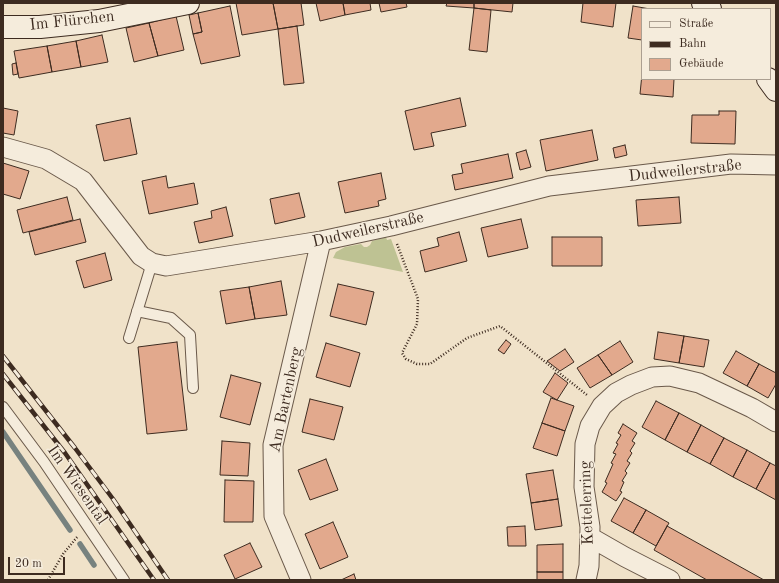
<!DOCTYPE html>
<html>
<head>
<meta charset="utf-8">
<style>
	body { margin:0 }
	#map { position:relative; width:779px; height:583px; overflow:hidden; background:#f0e2c9; font-family:"Old Standard TT",serif }
	canvas { display:block }
	.frame { position:absolute; inset:0; border:4px solid #3d2b20; pointer-events:none }
	.legend { position:absolute; left:641px; top:8px; width:130px; height:72px; box-sizing:border-box; background:#f5ecdc; border:1px solid #ab9f91; margin:0; padding:5px 7px; list-style:none; font-size:12px; color:#3d2b20 }
	.legend li { display:flex; align-items:center; gap:8px; height:20px }
	.legend b { width:20px; border:1px solid #ab9f91 }
	.scale { position:absolute; left:8px; top:557px; width:57px; height:18px; box-sizing:border-box; border:2px solid #3d2b20; border-top:0; padding-left:5px; font-size:12px; line-height:14px; white-space:nowrap; color:#3d2b20; -webkit-text-stroke:3px #f5ecdc; paint-order:stroke }
</style>
</head>
<body>
<div id="map">
<canvas width="779" height="583"></canvas>
<div class="frame"></div>
<ul class="legend">
<li><b style="height:5px;background:#f5ecdc"></b>Straße</li>
<li><b style="height:5px;background:#3d2b20"></b>Bahn</li>
<li><b style="height:11px;background:#e2a98d"></b>Gebäude</li>
</ul>
<div class="scale">20 m</div>
</div>
<script>
const g = document.querySelector('canvas').getContext('2d');
g.lineJoin = 'round';
function paint(path, color) { g.fillStyle = color; g.fill(path, 'evenodd'); }
const poly = rows => new Path2D(rows.map(r => 'M' + r).join(''));
function trace(path, color, width, dash) { g.strokeStyle = color; g.lineWidth = width; g.lineCap = dash ? 'butt' : 'round'; g.setLineDash(dash || []); g.stroke(path); }
function label(font, color, halo, rows, align = 'center') {
  g.font = font + ' "Old Standard TT",serif'; g.lineWidth = 3; g.setLineDash([]); g.textBaseline = 'middle'; g.strokeStyle = halo; g.fillStyle = color; for (const [text, x, y, turn = 0] of rows) {
    g.save(); g.translate(x, y); g.rotate((+turn || 0) * Math.PI / 180); g.textAlign = isNaN(turn) ? turn : align; if (halo) g.strokeText(text, 0, 0); g.fillText(text, 0, 0); g.restore();
  }
}
paint(poly([
	[386,237,387,240,391,239,403,272,333,258,336,252,345,247,361,244,364,247,367,247,370,245,372,241]
]), '#bec293');
trace(poly([
	[3,432,70,530],
	[80,544,94,565]
]), '#77827f', 5.5);
const building = poly([
	[236,3,273,3,278,29,242,35,236,3],
	[273,3,301,3,304,25,278,29,273,3],
	[316,3,343,3,345,15,320,21,316,3],
	[343,3,370,3,371,10,345,15,343,3],
	[379,3,406,3,407,7,381,12,379,3],
	[447,3,474,3,474,8,446,6,447,3],
	[474,3,513,3,512,12,474,8,474,3],
	[583,3,616,3,613,27,581,22,583,3],
	[230,6,240,56,201,64,193,34,202,32,198,13,230,6],
	[633,6,650,9,642,9,642,40,628,38,633,6],
	[474,8,491,10,487,52,469,50,474,8],
	[198,13,202,32,193,34,189,15,198,13],
	[176,16,184,50,158,56,149,23,176,16],
	[149,23,158,56,134,62,126,28,149,23],
	[297,26,304,83,284,85,278,29,297,26],
	[102,35,108,62,81,67,76,41,102,35],
	[76,41,81,67,52,72,47,46,76,41],
	[47,46,52,72,19,78,14,51,47,46],
	[16,63,18,74,13,75,12,64,16,63],
	[642,74,642,79,674,79,673,97,640,94,642,74],
	[460,98,466,126,431,133,434,146,414,150,405,111,460,98],
	[3,108,18,111,14,135,3,133,3,108],
	[719,111,736,111,735,144,691,143,692,115,719,115,719,111],
	[130,118,137,154,104,161,96,125,130,118],
	[592,130,598,160,546,171,540,140,592,130],
	[625,145,627,155,615,158,613,148,625,145],
	[526,150,531,167,520,170,516,153,526,150],
	[508,154,513,178,455,190,452,175,463,173,461,164,508,154],
	[3,163,29,171,20,199,3,194,3,163],
	[381,173,386,199,378,201,379,206,345,213,338,182,381,173],
	[166,176,168,188,194,183,198,204,149,214,142,181,166,176],
	[299,193,305,217,275,224,270,199,299,193],
	[67,197,73,220,23,233,17,210,67,197],
	[679,197,681,223,638,226,636,200,679,197],
	[226,207,233,236,199,243,194,222,212,218,211,211,226,207],
	[80,219,86,242,35,255,29,232,80,219],
	[521,219,528,248,488,257,481,228,521,219],
	[459,232,467,261,425,272,420,251,439,246,437,238,459,232],
	[552,237,602,237,602,266,552,266,552,237],
	[105,253,112,280,84,288,76,261,105,253],
	[281,281,287,315,255,319,249,287,281,281],
	[338,284,374,292,366,325,330,316,338,284],
	[249,287,255,319,226,324,220,291,249,287],
	[658,332,684,336,679,363,654,359,658,332],
	[684,336,709,340,704,367,679,363,684,336],
	[506,340,511,344,504,354,498,350,506,340],
	[620,341,633,362,612,375,598,355,620,341],
	[177,342,187,430,147,434,138,347,177,342],
	[326,343,360,353,350,387,316,377,326,343],
	[565,349,574,362,560,371,547,361,565,349],
	[736,351,759,364,747,386,723,373,736,351],
	[598,355,612,375,590,388,577,368,598,355],
	[759,364,776,373,776,384,768,398,747,386,759,364],
	[555,373,568,383,557,400,543,392,555,373],
	[231,375,261,383,250,425,220,417,231,375],
	[551,398,574,406,565,431,542,423,551,398],
	[310,399,343,407,334,440,302,432,310,399],
	[656,401,679,413,665,440,642,427,656,401],
	[679,413,701,425,687,452,665,440,679,413],
	[542,423,565,431,557,456,533,448,542,423],
	[623,424,637,433,632,441,635,443,630,451,632,453,627,461,630,463,625,471,627,473,622,481,624,482,620,491,622,492,616,501,602,492,607,483,605,482,613,464,611,463,616,454,613,453,618,444,616,443,621,435,618,433,623,424],
	[701,425,724,438,710,464,687,452,701,425],
	[724,438,747,450,733,477,710,464,724,438],
	[222,441,250,443,248,476,220,475,222,441],
	[747,450,770,463,756,489,733,477,747,450],
	[326,459,338,490,310,500,298,470,326,459],
	[770,463,776,466,776,500,756,489,770,463],
	[553,470,558,499,531,503,526,474,553,470],
	[225,480,254,481,253,522,224,522,225,480],
	[624,498,646,510,633,533,611,521,624,498],
	[558,499,562,526,535,530,531,503,558,499],
	[646,510,669,523,656,546,633,533,646,510],
	[333,522,348,557,320,569,305,534,333,522],
	[525,526,526,546,508,546,507,527,525,526],
	[667,526,764,580,707,580,654,550,667,526],
	[250,543,262,567,235,579,224,555,250,543],
	[563,544,563,572,537,572,537,545,563,544],
	[537,572,563,572,563,580,537,580,537,572],
	[354,574,356,580,341,580,354,574]
]);
paint(building, '#e2a98d');
trace(building, '#3d2b20', 1);
const lane = poly([
	[137,311,171,318,190,335,193,388],
	[129,338,152,263],
	[3,407,44,462,124,580]
]);
const street = poly([
	[3,147,46,159,83,181,141,256,152,263,166,266,321,241,391,226,549,186,731,164,776,165],
	[590,537,625,557,670,580],
	[301,580,274,516,273,445,321,241],
	[586,580,589,566,590,527,584,487,585,444,590,426,602,406,616,393,631,385,652,377,670,376,699,383,752,408,776,422]
]);
const secondary = poly([
	[703,3,710,9],
	[3,27,40,27,99,21,188,3],
	[768,79,776,90]
]);
trace(lane, '#6a594a', 12);
trace(street, '#6a594a', 21);
trace(secondary, '#3d2b20', 24);
trace(poly([
	[397,244,418,299,417,324,402,353,406,359,417,364,430,364,467,338,500,326,587,395],
	[48,580,63,554,78,536]
]), '#3d2b20', 2.5, [1, 2]);
trace(lane, '#f5ecdc', 10);
trace(street, '#f5ecdc', 19);
trace(secondary, '#f5ecdc', 22);
const rail = poly([
	[3,356,75,448,113,499,168,580],
	[3,374,65,453,154,580]
]);
trace(rail, '#3d2b20', 4.5);
trace(rail, '#f5ecdc', 3, [9]);
label('16px', '#3d2b20', '#f5ecdc', [
	["Im Flürchen",72,21,-6],
	["Dudweilerstraße",685,171,-6],
	["Dudweilerstraße",368,230,-13],
	["Am Bartenberg",286,400,-78],
	["Im Wiesental",77,485,55],
	["Kettelerring",587,503,-92]
]);
</script>
</body>
</html>
